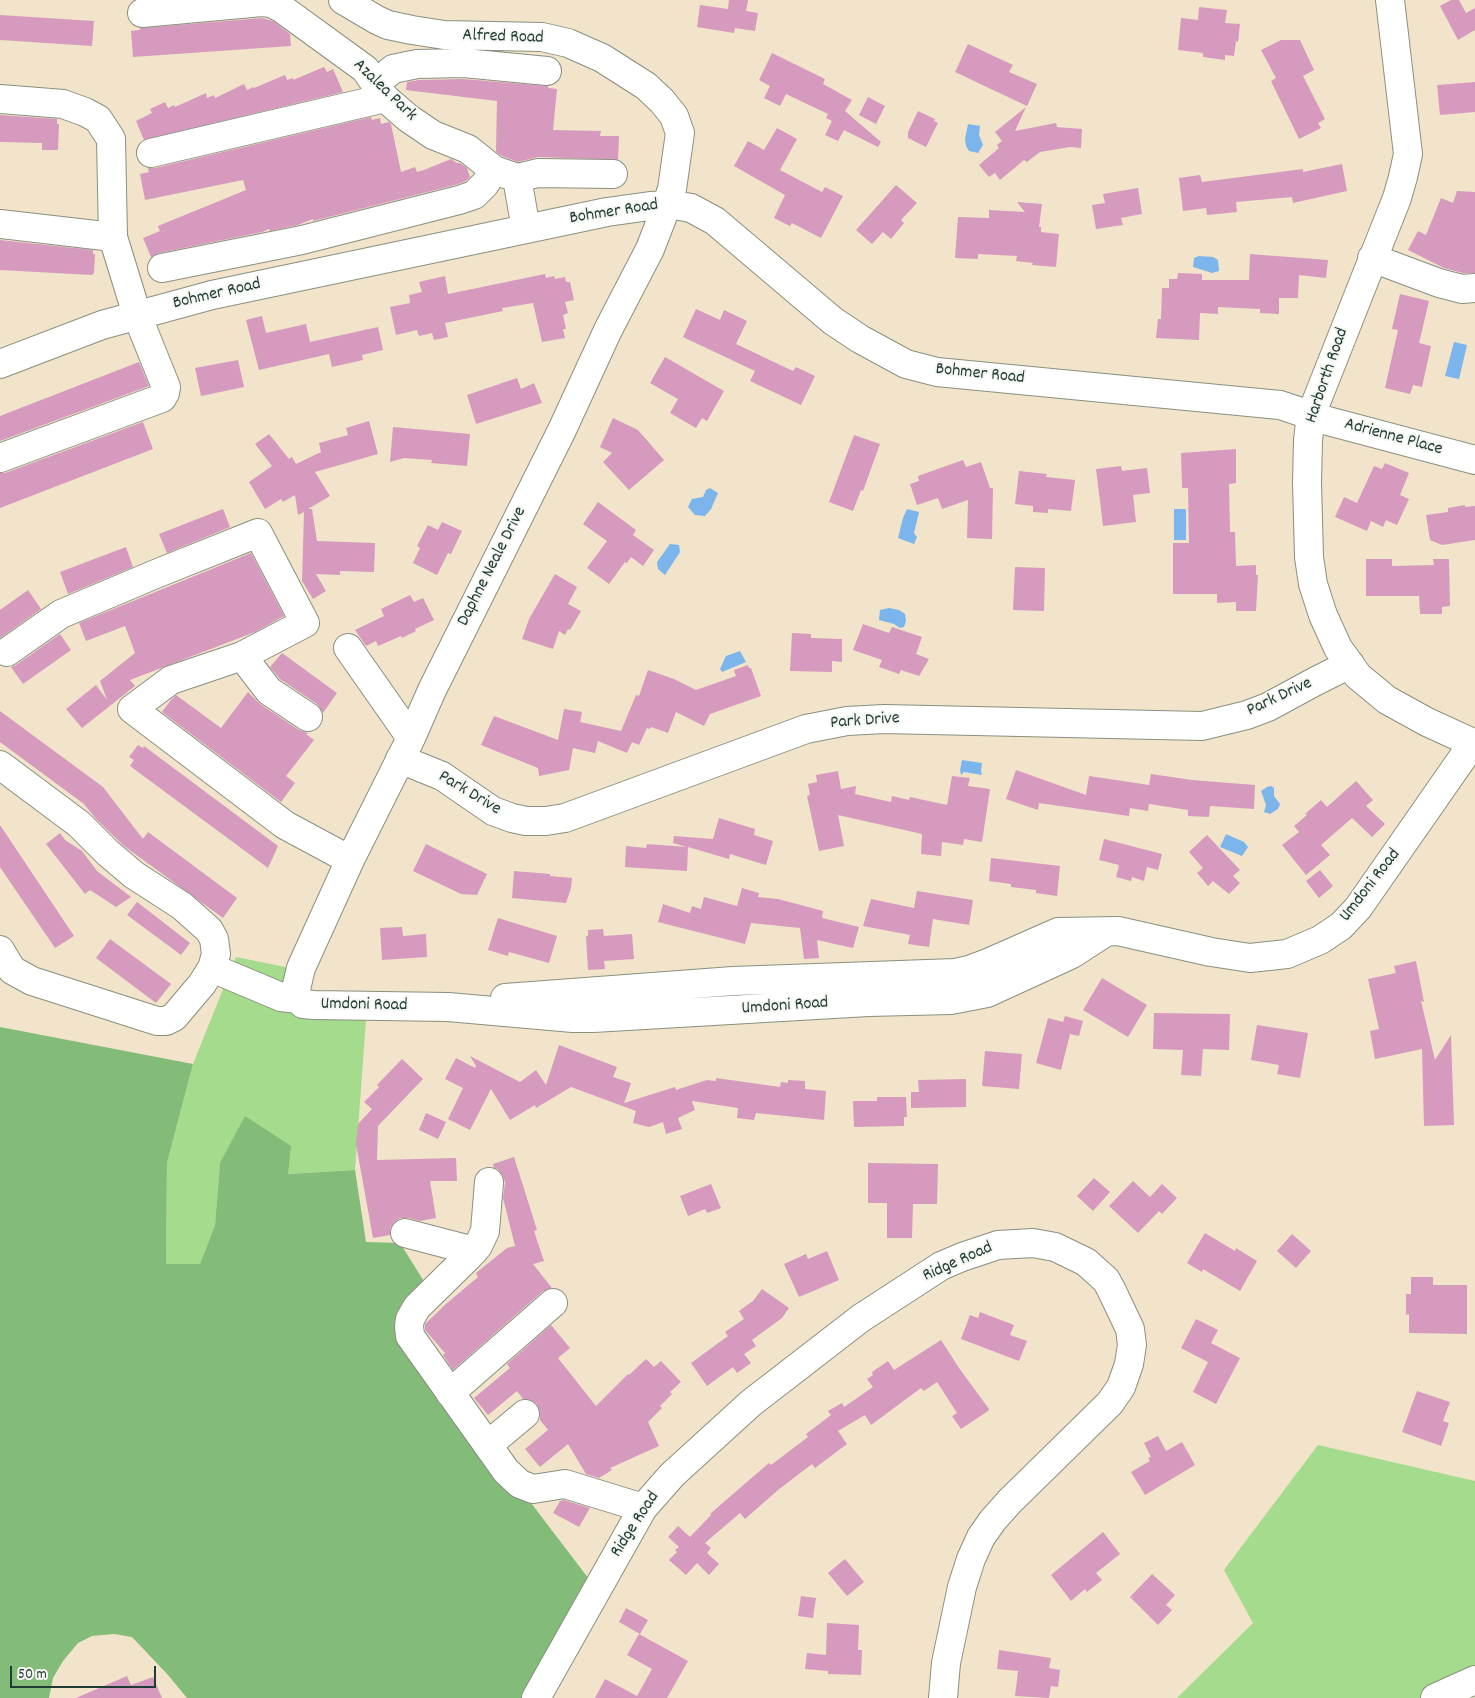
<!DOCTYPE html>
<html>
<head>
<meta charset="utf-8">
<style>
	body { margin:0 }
	#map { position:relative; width:1475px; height:1698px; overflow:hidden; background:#f1e4ca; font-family:Dekko,sans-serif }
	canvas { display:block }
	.scale { position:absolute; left:10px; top:1666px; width:146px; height:22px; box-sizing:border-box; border:2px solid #1f3d34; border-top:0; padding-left:6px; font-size:15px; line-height:18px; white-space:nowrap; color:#1f3d34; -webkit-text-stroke:4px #f6f6f2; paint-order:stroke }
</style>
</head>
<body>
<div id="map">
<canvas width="1475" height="1698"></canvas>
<div class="scale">50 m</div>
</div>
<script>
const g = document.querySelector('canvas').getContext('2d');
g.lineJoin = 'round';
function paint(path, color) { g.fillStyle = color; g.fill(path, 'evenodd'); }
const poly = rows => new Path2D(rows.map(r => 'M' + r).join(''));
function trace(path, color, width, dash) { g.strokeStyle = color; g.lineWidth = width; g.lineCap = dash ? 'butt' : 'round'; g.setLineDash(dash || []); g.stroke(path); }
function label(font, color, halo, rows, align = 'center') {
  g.font = font + ' Dekko,sans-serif'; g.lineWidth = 4; g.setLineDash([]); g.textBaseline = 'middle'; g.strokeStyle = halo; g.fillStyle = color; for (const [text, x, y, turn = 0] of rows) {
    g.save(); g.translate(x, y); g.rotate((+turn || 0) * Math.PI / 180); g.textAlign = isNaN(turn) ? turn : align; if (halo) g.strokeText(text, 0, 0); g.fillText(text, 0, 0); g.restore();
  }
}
paint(poly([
	[236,957,300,970,295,990,367,1006,355,1170,287,1174,220,1163,215,1225,200,1264,166,1264,167,1163,193,1064],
	[1318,1445,1475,1481,1475,1678,1430,1698,1177,1698,1253,1623,1224,1570]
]), '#a4db8c');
paint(poly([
	[0,1027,193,1064,167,1163,166,1264,200,1264,215,1225,220,1163,245,1116,291,1146,288,1174,355,1170,366,1242,400,1243,430,1291,413,1308,448,1394,595,1587,534,1698,187,1698,168,1675,132,1637,114,1634,92,1636,78,1643,63,1661,53,1678,49,1698,0,1698]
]), '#83bb78');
paint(poly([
	[968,124,980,126,979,135,983,145,978,153,969,151,966,146,965,139],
	[1199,256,1213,257,1218,260,1219,271,1212,273,1193,267,1194,258],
	[1454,342,1467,345,1459,379,1445,376],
	[710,488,718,493,711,509,705,516,695,515,688,507,692,499,703,497,706,490],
	[907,509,919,512,914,533,917,537,914,544,898,538,903,518],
	[1174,509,1186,509,1186,540,1174,540],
	[670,544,679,545,680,552,665,575,658,569,657,562],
	[889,608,899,610,905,614,906,621,904,627,900,628,894,624,879,620,880,610],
	[740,651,746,662,722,672,720,669,726,656],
	[962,760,982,763,981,771,982,775,964,772,961,775,960,770],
	[1271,786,1274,788,1274,796,1280,804,1278,809,1270,814,1264,812,1266,805,1261,791,1267,787],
	[1226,834,1244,842,1248,847,1242,856,1220,847]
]), '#7bb5ec');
paint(poly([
	[729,0,748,0,746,11,758,13,755,31,735,28,734,33,697,27,700,5,728,9],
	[1451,0,1459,0,1466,13,1475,8,1475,30,1458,40,1440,6],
	[1199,7,1227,10,1225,23,1240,24,1238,42,1236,41,1234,56,1225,55,1225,60,1203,57,1203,53,1178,50,1181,18,1198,20],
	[0,15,94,21,92,46,0,40],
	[262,18,273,21,290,34,291,46,133,57,131,31,140,30,140,28],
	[1281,40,1300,40,1314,70,1303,76,1325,119,1318,123,1321,128,1299,139,1271,81,1276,78,1261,50],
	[968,44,1013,65,1009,72,1037,84,1027,106,955,72],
	[772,53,825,79,823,84,852,100,845,111,881,142,878,147,844,130,838,141,825,135,832,121,826,118,828,114,786,94,780,106,764,98,770,86,759,80],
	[324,67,327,72,333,69,343,92,144,140,136,121,152,113,150,109,165,102,168,108,174,105,175,107,206,93,207,98,214,95,215,98,244,84,247,90,253,87,254,88,285,75,287,80,293,78,293,80],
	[463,79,548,86,548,88,557,89,553,130,601,131,600,136,619,136,618,160,538,157,518,162,502,156,496,152,497,101,406,90,407,82,419,80],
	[1475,82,1475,112,1440,115,1437,85],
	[868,97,885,106,876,124,859,115],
	[1026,107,1015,131,1056,123,1057,127,1082,129,1081,148,1070,147,1040,152,1027,162,1024,160,1000,180,995,173,989,177,979,165,999,148,997,145,1002,141,995,132],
	[918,111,935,119,934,121,938,123,926,147,908,138,908,132],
	[0,115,57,119,57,124,59,124,58,150,42,150,42,143,0,142],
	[371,117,372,120,380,118,381,124,389,122,391,124,401,172,415,167,417,172,424,170,451,159,457,163,460,163,467,168,470,177,466,181,455,185,313,221,313,219,298,225,270,231,269,229,262,232,159,253,151,257,143,238,160,231,158,226,246,190,243,180,145,200,140,174,149,172,148,168,155,168],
	[777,128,797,139,780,170,822,192,825,187,843,196,821,238,792,223,790,226,774,218,785,195,734,166,748,141,764,150],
	[1342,164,1347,191,1293,203,1292,197,1236,202,1237,212,1207,215,1206,208,1183,211,1179,178,1200,175,1202,182,1303,169,1303,172],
	[896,185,917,203,901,220,904,223,891,239,883,232,872,244,856,230],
	[1138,188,1142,214,1121,218,1123,225,1096,229,1092,205,1105,203,1103,194],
	[1457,191,1475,192,1475,273,1463,273,1444,268,1408,250,1418,231,1426,235,1441,198,1453,203],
	[1017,202,1042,204,1039,227,1041,227,1041,232,1059,234,1056,267,1032,265,1033,263,1016,261,1017,256,978,254,978,259,955,258,958,217,989,218,989,210,1025,212],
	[0,240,93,250,93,254,95,254,94,273,92,275,0,270],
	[1250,254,1328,260,1326,278,1299,275,1298,298,1279,298,1279,314,1260,313,1260,309,1218,307,1218,314,1200,313,1199,340,1156,338,1158,319,1161,319,1162,288,1169,288,1169,279,1177,279,1178,273,1202,274,1202,280,1249,280],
	[545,274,546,278,554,276,555,279,565,277,566,282,570,282,574,300,565,302,568,313,563,315,566,329,563,329,565,338,542,342,533,303,502,308,503,311,445,323,448,337,434,340,432,333,419,336,417,330,396,335,390,307,410,303,409,295,422,292,419,282,445,276,448,294],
	[1400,294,1429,301,1419,343,1431,346,1422,387,1413,385,1410,394,1385,388,1398,330,1392,329],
	[696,309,720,320,724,310,747,321,736,344,793,371,796,367,815,376,801,405,750,381,755,371,683,337],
	[262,316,266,333,306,324,310,342,378,327,383,350,362,355,363,360,332,367,329,354,259,370,246,320],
	[665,357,724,391,707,421,702,418,696,428,670,413,678,399,650,383],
	[238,360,244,387,201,396,195,368],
	[139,362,149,386,0,441,0,416],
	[517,378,521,389,534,383,542,403,476,424,467,395],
	[613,418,638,430,664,460,629,490,603,462,612,453,600,447],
	[369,421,378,454,315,472,330,496,308,509,312,509,317,541,375,543,374,572,340,571,340,575,316,574,326,591,313,599,302,581,304,512,298,515,295,495,283,502,281,499,265,509,249,482,272,466,255,444,269,434,289,459,292,457,296,464,321,452,319,443,348,435,346,428],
	[143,422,153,449,0,508,0,473,5,473],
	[393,427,470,434,467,466,431,463,432,460,404,458,390,462],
	[854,435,880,444,863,491,861,490,853,511,829,502],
	[1236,449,1236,483,1229,484,1230,532,1235,532,1236,566,1256,565,1256,575,1258,575,1256,611,1236,611,1236,602,1217,603,1217,594,1173,594,1173,543,1189,543,1188,488,1182,488,1181,453],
	[963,460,966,467,981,462,990,488,993,488,992,539,967,538,968,500,942,509,938,498,917,505,910,484,919,481,918,476],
	[1385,463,1409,473,1400,495,1409,499,1397,525,1386,520,1383,527,1371,521,1367,531,1335,517,1344,497,1357,503,1374,466,1382,469],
	[1121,466,1122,471,1147,468,1150,493,1133,495,1136,522,1103,526,1096,469],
	[1019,471,1047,474,1046,477,1075,480,1071,511,1048,509,1048,513,1033,512,1033,506,1015,504],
	[598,502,636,530,633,535,654,550,643,566,631,557,627,563,625,562,609,584,587,568,607,541,583,524],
	[1465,505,1465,507,1475,506,1475,540,1442,545,1430,540,1426,515,1448,512,1448,508],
	[223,509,230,527,167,553,159,534],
	[442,522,462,531,451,554,448,553,437,575,413,563,420,548,417,546,428,525,438,530],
	[126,547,133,567,68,594,60,572],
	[251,553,284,616,255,632,130,680,135,686,82,728,66,709,96,685,107,700,100,681,135,653,125,626,86,641,79,623],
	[1366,559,1392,559,1392,566,1434,565,1433,559,1449,559,1450,606,1442,607,1442,614,1420,614,1419,596,1366,596],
	[1015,567,1045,568,1044,611,1013,610],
	[555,574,577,587,568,604,581,611,570,630,568,629,565,635,559,631,553,649,522,639,529,619],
	[28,590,41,609,0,638,0,610],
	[410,595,414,602,423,598,434,620,415,629,416,631,402,638,401,636,378,646,376,641,366,646,355,630,384,616,381,609],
	[863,624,889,633,892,627,922,637,916,654,929,659,919,676,901,670,899,674,879,667,882,660,853,650],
	[792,633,811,634,811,638,842,639,842,662,832,661,832,672,790,671],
	[60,634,71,650,23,684,11,667,16,665],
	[282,653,337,693,323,713,317,704,280,679,270,667],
	[748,665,749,668,751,668,761,696,710,714,704,726,676,712,668,733,651,727,650,729,647,728,639,745,632,742,627,753,598,741,595,753,573,748,569,770,539,776,538,768,481,745,494,716,558,740,564,709,582,712,580,722,621,731,636,695,639,696,648,670,674,679,696,690,736,676,734,670],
	[248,692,260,704,299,730,308,733,306,734,314,740,286,776,295,783,281,802,162,712,171,700,176,695,221,728],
	[0,711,103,787,143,839,148,832,237,898,223,918,124,846,96,819,84,804,0,742],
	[138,745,143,748,144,746,278,846,268,868,130,766,134,760,129,757],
	[1016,770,1086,795,1089,776,1149,785,1151,774,1192,780,1255,785,1254,809,1210,806,1209,817,1188,816,1188,810,1149,804,1148,811,1130,808,1129,816,1039,803,1038,810,1006,799],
	[838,771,841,789,856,786,855,794,891,802,892,796,909,800,910,797,947,805,952,776,970,778,968,786,990,789,982,842,964,839,963,845,942,842,941,856,921,854,922,834,838,815,844,846,819,851,807,796,810,795,808,784,817,782,816,775],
	[1356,781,1373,800,1366,806,1385,824,1372,837,1352,818,1321,845,1330,855,1306,875,1282,845,1299,832,1294,826,1307,815,1305,814,1321,800,1327,807],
	[719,818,755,829,754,835,773,841,766,865,730,854,729,859,688,847,687,871,625,867,626,846,646,848,647,844,687,847,673,843,674,836,713,839],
	[0,825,74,936,55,948,0,867],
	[60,833,65,840,82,851,97,871,131,897,116,907,90,890,85,894,46,844],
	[1207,835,1240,870,1233,876,1240,883,1229,894,1213,881,1208,886,1197,873,1203,868,1189,852],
	[1104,839,1162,854,1158,870,1147,867,1144,881,1132,877,1131,881,1116,877,1119,865,1099,860],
	[426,844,487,874,477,895,461,894,413,871],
	[991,858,1060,866,1057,896,1036,893,1036,890,1011,887,1011,884,989,881],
	[1320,870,1333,886,1319,898,1306,881],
	[514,871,550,874,550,876,572,878,571,888,566,903,512,898],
	[742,888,759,893,758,897,778,899,823,911,822,918,859,927,853,948,817,940,819,958,804,959,800,928,751,923,745,944,658,922,663,904,690,913,692,906,701,909,704,897,737,906],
	[917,891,973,900,969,925,933,919,929,947,908,944,910,935,863,926,871,899,914,908],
	[137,902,190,943,181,955,127,915],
	[498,918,557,936,549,963,509,952,508,956,488,950],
	[402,927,403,936,426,934,427,957,382,960,380,928],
	[603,929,604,936,632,934,634,959,604,961,605,969,588,970,586,936,588,936,588,930],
	[110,939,171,984,156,1003,96,958],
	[1416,961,1424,1002,1421,1001,1435,1060,1451,1035,1454,1125,1424,1126,1422,1049,1375,1059,1370,1031,1379,1029,1368,979,1396,973,1394,966],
	[1102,978,1147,1005,1128,1037,1083,1010],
	[1154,1013,1230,1014,1229,1050,1203,1049,1201,1076,1181,1075,1183,1050,1153,1049],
	[1065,1016,1083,1021,1079,1036,1070,1034,1061,1070,1036,1063,1048,1018,1063,1022],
	[1257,1025,1308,1033,1300,1078,1277,1074,1279,1065,1251,1060],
	[559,1045,617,1067,613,1077,631,1083,624,1103,675,1087,676,1090,707,1080,716,1081,716,1078,780,1087,781,1082,788,1083,788,1080,805,1081,805,1089,826,1091,824,1120,756,1113,754,1120,737,1118,738,1108,692,1101,695,1110,678,1118,682,1129,666,1134,663,1122,649,1127,633,1123,636,1111,571,1087,536,1108,535,1105,510,1120,491,1089,470,1130,448,1119,463,1088,445,1079,456,1058,475,1068,476,1066,470,1056,520,1082,536,1070,546,1085],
	[985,1051,1022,1054,1019,1089,982,1086],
	[402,1059,423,1079,378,1126,377,1160,456,1158,457,1181,430,1181,436,1218,420,1221,409,1218,400,1218,394,1222,390,1229,390,1235,373,1238,356,1144,358,1124,372,1109,364,1102,379,1087,377,1085],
	[966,1079,966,1107,911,1108,911,1092,919,1092,918,1080],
	[877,1097,906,1097,907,1117,904,1117,904,1126,854,1127,853,1101,877,1101],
	[426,1113,446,1122,438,1139,419,1130],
	[514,1157,537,1230,534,1231,544,1261,533,1264,552,1288,543,1291,453,1370,443,1355,445,1353,425,1330,425,1324,446,1304,478,1277,476,1273,507,1248,515,1246,503,1198,505,1183,503,1176,498,1169,494,1168,493,1164],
	[868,1163,938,1164,937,1204,913,1204,912,1238,887,1238,887,1203,868,1203],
	[1094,1178,1110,1192,1093,1211,1077,1196],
	[1133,1181,1150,1197,1162,1184,1177,1198,1162,1214,1159,1211,1138,1233,1109,1206],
	[711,1184,721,1208,707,1213,705,1209,688,1216,680,1196],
	[1205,1233,1235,1251,1236,1248,1257,1261,1240,1291,1203,1269,1202,1272,1187,1263],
	[1292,1234,1311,1251,1296,1268,1277,1251],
	[827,1251,839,1280,799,1297,784,1264,806,1254,808,1259],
	[1411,1277,1433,1277,1433,1285,1467,1285,1467,1334,1409,1333,1409,1314,1406,1315,1406,1294,1411,1294],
	[762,1289,789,1308,782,1318,752,1340,756,1346,744,1354,751,1363,737,1373,733,1367,707,1386,691,1363,728,1336,725,1332,744,1319,739,1311,753,1301],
	[980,1312,1014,1325,1010,1335,1027,1341,1019,1361,961,1339,970,1315,978,1318],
	[1196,1319,1218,1330,1211,1343,1240,1358,1216,1404,1193,1392,1208,1362,1181,1348],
	[551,1325,570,1348,558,1358,596,1406,628,1374,629,1375,646,1359,654,1367,661,1361,681,1382,670,1392,672,1394,660,1406,662,1408,648,1422,659,1446,610,1468,612,1470,599,1478,586,1474,568,1444,540,1467,525,1449,548,1430,540,1420,540,1412,537,1404,531,1400,523,1399,517,1391,488,1415,474,1398,510,1368,507,1364],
	[941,1340,959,1368,989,1409,988,1411,961,1429,952,1416,957,1413,937,1382,924,1391,921,1388,871,1425,865,1415,838,1431,847,1444,815,1468,812,1464,778,1490,745,1519,740,1513,705,1543,711,1548,707,1553,719,1564,709,1575,697,1563,686,1575,669,1560,677,1552,675,1550,679,1547,668,1537,678,1526,690,1537,711,1515,710,1514,748,1481,769,1463,771,1465,808,1437,806,1434,831,1415,828,1411,842,1403,844,1407,873,1387,867,1379,873,1375,872,1372,888,1361,894,1370],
	[1417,1391,1450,1402,1443,1421,1449,1423,1441,1446,1402,1432],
	[1158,1436,1166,1451,1182,1442,1195,1465,1145,1495,1131,1472,1150,1461,1148,1458,1151,1457,1144,1443],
	[564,1500,590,1508,579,1527,553,1513,560,1501],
	[1103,1532,1120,1554,1096,1573,1102,1580,1087,1592,1085,1589,1071,1601,1051,1575],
	[845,1559,864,1582,847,1596,828,1573],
	[1152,1574,1175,1595,1166,1605,1172,1610,1158,1625,1130,1597],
	[801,1596,816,1598,813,1618,798,1616],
	[626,1608,648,1620,640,1634,619,1622],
	[827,1623,859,1625,858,1650,862,1650,861,1675,828,1674,828,1671,805,1669,807,1653,826,1655],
	[639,1634,688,1661,667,1698,595,1698,605,1679,637,1696,652,1669,627,1655],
	[999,1650,1051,1658,1049,1668,1060,1670,1058,1687,1051,1686,1049,1698,1015,1696,1018,1671,997,1669],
	[127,1676,131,1685,153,1677,162,1698,76,1698]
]), '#d69abe');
const minor = poly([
	[343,0,377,20,388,25,412,30,444,35,542,37,568,43,602,58,646,86,662,101,674,116,680,133,672,189,662,218,650,249,608,330,562,430,432,690,411,738,350,860,301,968,296,989,298,999,303,1004,314,1005,448,1007,573,1018,593,1018,868,1002,951,1000,987,993,1072,954,1106,932],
	[1390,0,1408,154,1403,177,1397,198,1311,415,1308,440,1307,482,1309,557,1313,584,1323,615,1338,648,1358,676,1387,700,1427,722,1475,744],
	[142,13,262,2,271,3,281,8,365,69,385,98,408,118,433,135,468,149,494,170,517,178,526,229],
	[375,84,393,69,417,64,464,63,547,71],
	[0,99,63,104,85,112,98,119,111,139,113,237,137,315,166,387,165,393,162,398,0,458],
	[151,153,385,98],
	[517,178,538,173,613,174],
	[0,224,113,237],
	[1372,258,1439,283,1462,289,1475,288],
	[162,268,302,240,459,200,474,195,485,184,494,170],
	[0,364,102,325,212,295,607,212,650,206,674,205,691,208,715,221,833,321,860,339,906,364,937,372,1280,405,1328,421,1475,460],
	[348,648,411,738],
	[7,652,61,614,158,573,258,533,305,623,242,656,171,680,132,709,285,825,350,860],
	[242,656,269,691,308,717],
	[400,759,442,776,493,811,512,818,526,821,546,821,565,818,806,729,847,721,884,719,1202,726,1247,715,1268,707,1316,681,1350,664],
	[0,765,79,824,108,853,134,875,182,906,209,930,214,939,216,954,212,968,281,997,298,999],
	[0,950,12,970,32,981,157,1021,166,1021,174,1017,202,984,212,968],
	[505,998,733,981,955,973,969,970,990,962,1058,932,1118,931,1211,952,1250,958,1287,954,1320,940,1341,926,1358,908,1473,743],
	[489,1182,485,1231,478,1246,468,1257,417,1307,410,1319,409,1326,410,1336,506,1471,520,1484,533,1489,565,1484,643,1508],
	[405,1233,474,1251],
	[450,1393,553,1303],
	[488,1445,525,1414],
	[536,1698,643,1508,672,1475,751,1403,861,1318,941,1266,962,1257,998,1245,1033,1243,1055,1247,1086,1262,1106,1280,1111,1289,1130,1329,1132,1345,1129,1364,1121,1387,1110,1403,1010,1501,993,1520,981,1537,971,1559,962,1587,946,1663,943,1698],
	[1435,1698,1475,1680]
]);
trace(minor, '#88907f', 30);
trace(minor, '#fff', 28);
label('18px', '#1f3d34', '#f6f6f2', [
	["Alfred Road",503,38,2],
	["Azalea Park",384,91,44],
	["Bohmer Road",614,213,-9],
	["Bohmer Road",217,295,-13],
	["Bohmer Road",980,375,6],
	["Harborth Road",1328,376,-71],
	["Adrienne Place",1393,438,15],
	["Daphne Neale Drive",493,567,-63],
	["Park Drive",1280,698,-25],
	["Park Drive",865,722,-4],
	["Park Drive",469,794,31],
	["Umdoni Road",1371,886,-52],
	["Umdoni Road",364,1006,1],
	["Umdoni Road",785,1007,-4],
	["Ridge Road",958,1263,-24],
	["Ridge Road",636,1525,-57]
]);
</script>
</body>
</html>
